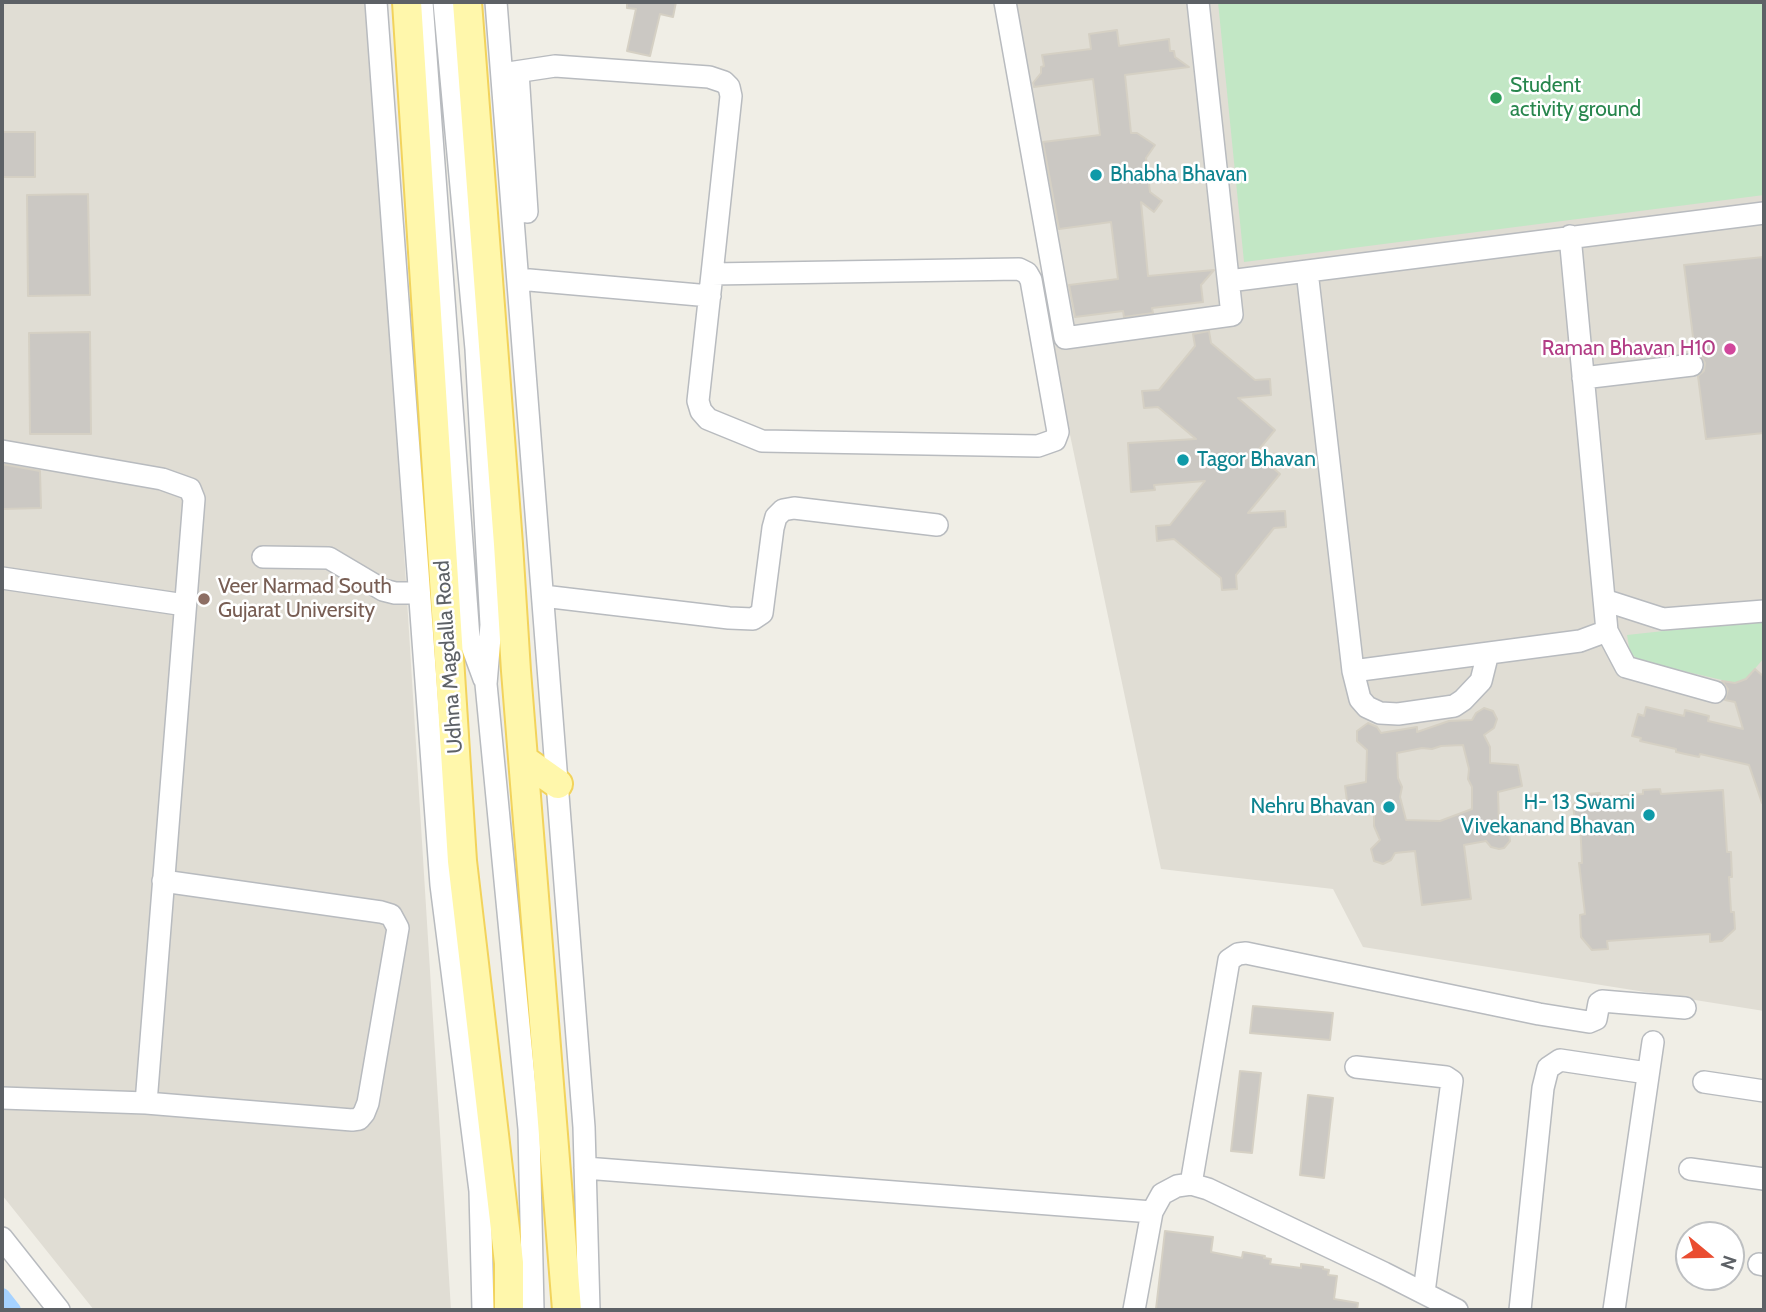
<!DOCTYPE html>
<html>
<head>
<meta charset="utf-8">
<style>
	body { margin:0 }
	#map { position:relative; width:1766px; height:1312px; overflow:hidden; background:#f0eee6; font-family:Cabin,sans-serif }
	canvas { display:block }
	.frame { position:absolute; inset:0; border:4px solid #5d6166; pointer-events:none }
	.north { position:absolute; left:1675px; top:1221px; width:70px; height:70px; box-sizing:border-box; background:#fff; border:2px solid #bec0c2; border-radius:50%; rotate:109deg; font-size:19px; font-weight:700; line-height:28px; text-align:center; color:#5d6166 }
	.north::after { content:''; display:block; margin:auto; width:24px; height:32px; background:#ea4d31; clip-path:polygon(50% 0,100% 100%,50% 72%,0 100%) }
</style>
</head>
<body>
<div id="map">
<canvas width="1766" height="1312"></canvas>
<div class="frame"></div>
<div class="north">N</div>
</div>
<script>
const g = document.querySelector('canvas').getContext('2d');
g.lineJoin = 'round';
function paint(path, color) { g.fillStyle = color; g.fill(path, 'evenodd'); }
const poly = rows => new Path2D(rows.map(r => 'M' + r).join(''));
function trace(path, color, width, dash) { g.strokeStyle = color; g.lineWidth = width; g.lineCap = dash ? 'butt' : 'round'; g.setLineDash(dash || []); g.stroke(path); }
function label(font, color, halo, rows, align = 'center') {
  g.font = font + ' Cabin,sans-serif'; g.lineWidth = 5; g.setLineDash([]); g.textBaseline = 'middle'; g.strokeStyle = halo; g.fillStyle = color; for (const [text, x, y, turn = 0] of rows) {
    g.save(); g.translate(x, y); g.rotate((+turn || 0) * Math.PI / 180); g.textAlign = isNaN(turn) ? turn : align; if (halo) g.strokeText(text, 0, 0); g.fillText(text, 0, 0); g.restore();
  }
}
paint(poly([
	[2,2,370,2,451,1310,94,1310,2,1195],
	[998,2,1764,2,1764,1011,1363,947,1333,889,1161,869,1065,411]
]), '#e0ddd4');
paint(poly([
	[1218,2,1764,2,1764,195,1244,262],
	[1764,620,1764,658,1746,679,1735,683,1640,661,1630,653,1627,635]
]), '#c2e7c5');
trace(poly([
	[2,1296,13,1310]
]), '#a6d2ff', 16);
const building = poly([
	[627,2,676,2,673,17,660,14,650,56,627,51,636,9,627,8,627,2],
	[1117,30,1119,46,1169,39,1170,51,1174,51,1175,57,1189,67,1125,75,1131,133,1137,133,1155,145,1146,158,1150,192,1162,201,1154,212,1141,202,1148,276,1214,270,1201,285,1203,302,1152,308,1153,313,1124,317,1123,311,1075,317,1069,285,1118,279,1111,222,1059,229,1043,142,1100,135,1093,79,1034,87,1033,83,1041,73,1041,67,1044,66,1042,55,1091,49,1089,34,1117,30],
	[2,132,35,132,35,177,2,177,2,132],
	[88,194,90,295,28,296,27,195,88,194],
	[1764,257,1764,433,1706,439,1698,376,1704,371,1705,363,1702,357,1695,353,1684,265,1764,257],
	[1209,331,1211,343,1255,380,1270,379,1271,395,1238,398,1275,430,1256,453,1280,474,1248,513,1285,511,1286,527,1274,528,1236,575,1237,589,1222,590,1221,578,1174,539,1157,541,1156,526,1170,525,1205,481,1154,485,1155,490,1131,492,1128,443,1196,439,1158,407,1144,408,1142,391,1159,390,1195,346,1193,334,1209,331],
	[90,332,91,434,30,434,29,333,90,332],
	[2,464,40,471,41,508,2,509,2,464],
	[1755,669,1764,677,1764,803,1762,803,1749,765,1700,754,1699,757,1676,752,1676,749,1640,741,1641,738,1632,736,1638,714,1644,716,1646,707,1684,716,1685,710,1709,716,1708,721,1743,729,1735,702,1725,700,1728,689,1722,681,1735,683,1746,679,1755,669],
	[1484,708,1493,711,1497,719,1494,728,1484,735,1490,747,1490,763,1518,765,1522,786,1498,792,1499,824,1509,832,1510,841,1504,848,1499,849,1491,847,1486,841,1464,845,1471,899,1422,905,1415,851,1395,853,1391,860,1383,864,1374,861,1371,849,1380,840,1374,826,1374,810,1348,808,1345,786,1366,782,1367,750,1357,741,1357,731,1368,723,1377,727,1381,733,1417,727,1417,732,1449,721,1472,720,1476,713,1484,708],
	[1463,745,1469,769,1468,779,1472,787,1472,809,1440,821,1406,820,1400,797,1402,787,1398,778,1397,753,1422,748,1432,749,1441,746,1463,745],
	[1660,789,1661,794,1723,790,1727,852,1731,852,1732,877,1729,877,1731,912,1734,912,1735,929,1722,941,1710,942,1710,934,1650,938,1607,941,1608,949,1592,950,1581,937,1580,915,1585,914,1579,863,1582,863,1580,821,1575,821,1573,805,1585,794,1600,793,1600,797,1643,794,1643,790,1660,789],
	[1253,1006,1333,1013,1330,1040,1250,1033,1253,1006],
	[1240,1071,1261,1073,1252,1153,1231,1151,1240,1071],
	[1308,1095,1333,1098,1324,1178,1300,1175,1308,1095],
	[1165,1231,1213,1237,1211,1252,1242,1258,1243,1252,1265,1256,1264,1258,1271,1259,1270,1264,1301,1268,1301,1264,1323,1267,1323,1269,1329,1270,1328,1275,1337,1276,1334,1299,1358,1303,1357,1310,1156,1309,1165,1231]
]);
paint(building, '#cbc8c3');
trace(building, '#d5d0c4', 2);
const minor = poly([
	[376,2,441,885,480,1191,483,1310],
	[422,2,469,638,484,679],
	[444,2,476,349,491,625,486,684,529,1129,533,1310],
	[496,2,584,1127,589,1310],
	[1005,2,1065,338,1232,315,1198,2],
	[518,72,527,212],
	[502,74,555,66,709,77,724,82,729,87,731,96,712,274,698,401,701,411,708,419,762,441,1038,446,1055,440,1058,432,1031,280,1027,273,1019,269,712,274],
	[1570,236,1607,631,1626,667,1715,692],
	[1307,271,1353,671,1580,641,1607,631],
	[518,279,710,296],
	[1229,281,1764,213],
	[1583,378,1692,365],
	[2,451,162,479,190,489,194,499,146,1103],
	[263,557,329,558,383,590,395,593,419,593],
	[2,578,185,605],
	[543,596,729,618,753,619,762,613,773,528,776,517,783,510,794,508,937,525],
	[1604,600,1663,619,1764,611],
	[1353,671,1360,699,1367,707,1380,713,1398,714,1454,706,1463,700,1481,681,1488,653],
	[1356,1067,1446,1077,1452,1081,1424,1292],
	[1704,1082,1764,1091],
	[2,1098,146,1103,352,1120,359,1119,364,1113,368,1103,398,928,391,915,381,912,163,881],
	[585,1168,1152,1212],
	[1690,1169,1764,1179],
	[1191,1184,1229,960,1238,954,1246,953,1539,1014,1589,1022,1596,1019,1599,1003,1602,1001,1685,1008],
	[2,1238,59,1310],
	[1759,1264,1764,1265],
	[1134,1310,1152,1212,1162,1194,1177,1186,1191,1184,1208,1189,1384,1273,1457,1310],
	[1520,1310,1543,1088,1548,1068,1560,1060,1647,1073],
	[1614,1310,1653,1042]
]);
const major = poly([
	[407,2,462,861,509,1263,509,1310],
	[467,2,508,544,516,671,567,1310],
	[524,760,558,784]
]);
trace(minor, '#b8bbbf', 24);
trace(major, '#f2d35c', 32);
trace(minor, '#fff', 21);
trace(major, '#fff7ab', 28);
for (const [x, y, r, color] of [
	[1496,98,7,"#2e9e5b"],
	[1096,175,7,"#0f9aa8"],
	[1730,349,7,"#d1479c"],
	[1183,460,7,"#0f9aa8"],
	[204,599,7,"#8d6e63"],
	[1389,807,7,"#0f9aa8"],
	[1649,815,7,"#0f9aa8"]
]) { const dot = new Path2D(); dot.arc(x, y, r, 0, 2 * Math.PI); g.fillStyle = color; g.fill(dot); trace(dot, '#fff', 2.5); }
label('21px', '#27864d', '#fff', [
	["Student",1510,86],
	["activity ground",1510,110]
], 'left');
label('21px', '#0d838f', '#fff', [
	["Bhabha Bhavan",1110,175],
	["Tagor Bhavan",1197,460],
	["H- 13 Swami",1635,803,"right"],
	["Vivekanand Bhavan",1635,827,"right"],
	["Nehru Bhavan",1375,807,"right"]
], 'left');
label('21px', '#b23c85', '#fff', [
	["Raman Bhavan H10",1716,349]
], 'right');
label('21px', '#785e54', '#fff', [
	["Veer Narmad South",218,587],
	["Gujarat University",218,611]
], 'left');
label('21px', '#5d6166', '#fff', [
	["Udhna Magdalla Road",449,657,-94]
]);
</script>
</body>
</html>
